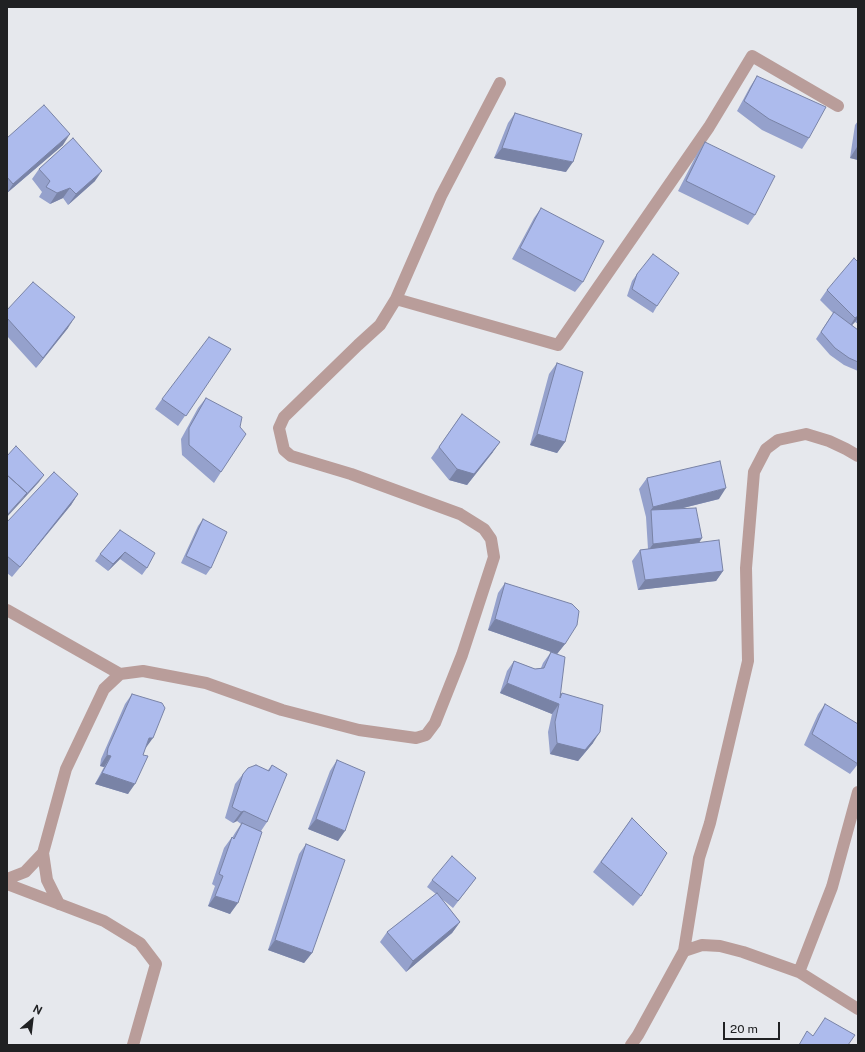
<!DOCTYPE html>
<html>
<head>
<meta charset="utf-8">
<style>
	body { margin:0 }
	#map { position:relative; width:865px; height:1052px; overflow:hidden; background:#e6e8ed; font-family:"Public Sans",sans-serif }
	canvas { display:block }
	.frame { position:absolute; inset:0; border:8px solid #202123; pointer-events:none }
	.north { position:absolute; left:12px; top:1000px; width:40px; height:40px; -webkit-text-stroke:3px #e6e8ed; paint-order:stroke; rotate:28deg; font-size:11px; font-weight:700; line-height:16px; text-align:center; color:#202123 }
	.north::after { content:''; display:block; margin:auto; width:14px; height:18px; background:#202123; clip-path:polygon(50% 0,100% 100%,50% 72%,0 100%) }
	.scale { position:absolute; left:723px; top:1022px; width:57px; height:18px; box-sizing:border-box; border:2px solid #202123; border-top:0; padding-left:5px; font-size:12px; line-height:14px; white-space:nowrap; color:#202123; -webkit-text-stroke:3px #e6e8ed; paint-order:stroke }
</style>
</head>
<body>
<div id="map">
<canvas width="865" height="1052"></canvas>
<div class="frame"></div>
<div class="north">N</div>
<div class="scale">20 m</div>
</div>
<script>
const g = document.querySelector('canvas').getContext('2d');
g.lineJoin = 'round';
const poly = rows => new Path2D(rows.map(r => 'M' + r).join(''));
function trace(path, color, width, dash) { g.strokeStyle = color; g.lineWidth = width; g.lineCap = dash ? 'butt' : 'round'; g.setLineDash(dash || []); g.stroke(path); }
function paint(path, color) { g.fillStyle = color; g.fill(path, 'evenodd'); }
trace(poly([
	[396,299,558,345,709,127,752,56,838,106],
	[7,610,120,674],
	[43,853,47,880,59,904],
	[7,879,25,872,43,853,66,769,104,689,120,674,143,671,206,683,282,710,359,730,416,738,426,735,435,723,462,655,494,557,491,539,484,529,460,514,351,474,291,456,284,450,279,428,284,417,358,345,380,325,396,299,441,196,500,83],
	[7,884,104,921,140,943,156,964,133,1045],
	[684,951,702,945,720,946,743,952,799,972,858,1009],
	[799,972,832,887,858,792],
	[631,1045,638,1035,684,951,699,858,710,823,748,661,746,568,754,472,766,449,778,440,806,434,829,441,846,449,858,456]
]), '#b99d9a', 12);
paint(poly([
	[757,76,809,138,802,149,762,130,737,111,750,87],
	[515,113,566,172,494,158,508,123],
	[858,121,858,160,850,158,855,125],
	[7,138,63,145,7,193],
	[705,142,755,215,748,225,678,191,698,152],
	[39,169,95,181,68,205,63,198,50,204,39,197,42,192,32,179],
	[541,208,583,282,575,292,512,259,534,218],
	[858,262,858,324,855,322,852,325,858,330,858,371,844,365,830,355,816,339,833,313,820,300,827,290],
	[637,274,657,306,653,313,627,296,632,281],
	[7,310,68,328,36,368,7,336],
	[231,349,178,426,155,409,162,399],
	[557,363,565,442,557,453,530,445,549,374],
	[206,398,221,472,214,483,182,455,181,439,198,408],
	[462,414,493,452,467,485,449,480,431,458],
	[647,478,719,499,679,509,702,538,699,542,723,571,716,581,638,590,632,561,640,550,648,549,646,517,639,489],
	[78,494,71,505,12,577,7,573,7,522],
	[203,519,211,568,206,575,181,563,198,526],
	[120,530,147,568,142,575,120,559,108,571,95,561,100,554],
	[505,583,565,644,557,654,488,630,498,593],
	[551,652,561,695,562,693,593,743,578,761,550,754,548,732,552,714,500,693,507,671,514,661,535,669,541,668,543,663],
	[132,694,145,749,128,794,95,784,104,767,100,766,101,759,125,704],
	[825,704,858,764,850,774,804,745,818,714],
	[337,760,338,841,308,829,330,771],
	[272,765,267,822,261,831,230,914,208,906,215,886,212,884,224,848,232,837,232,838,235,833,241,824,237,821,233,823,225,818,235,784,243,774,268,770],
	[632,818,641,896,633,906,593,872],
	[306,844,312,953,304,963,268,950,299,854],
	[476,878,453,908,442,899,460,922,452,933,406,972,380,942,387,932,436,894,427,887,432,880]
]), '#95a1cc');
paint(poly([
	[70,134,63,145,7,193,13,184],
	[857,147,858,147,858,160,850,158],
	[502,148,573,162,566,172,494,158],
	[102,171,95,181,68,205,76,194],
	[70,188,63,198,50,204,57,193],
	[858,316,858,318,855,322,848,329,855,318],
	[75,317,68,328,36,368,43,358],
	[537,434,565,442,557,453,530,445],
	[500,442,493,452,467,485,449,480,457,469],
	[44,475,39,482,7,517,7,515],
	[726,488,719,499,651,516,651,510,653,507],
	[78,494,71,505,12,577,20,567],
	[702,538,697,546,648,551,653,544],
	[125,552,120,559,108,571,113,564],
	[723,571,716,581,638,590,645,580],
	[495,619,565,644,557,654,488,630],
	[507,683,559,704,552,714,500,693],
	[600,732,593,743,578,761,550,754,557,743],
	[149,738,153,738,145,749],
	[107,755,111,756,104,767,100,766],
	[102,773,135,784,128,794,95,784],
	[244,811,237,821,233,823,241,812],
	[316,819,345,831,338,841,308,829],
	[215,896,238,903,230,914,208,906],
	[460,922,452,933,406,972,413,961],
	[275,940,312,953,304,963,268,950]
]), '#7983a6');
const building = poly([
	[757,76,826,107,809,138,769,119,744,101,757,76],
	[44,105,70,134,13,184,7,177,7,138,44,105],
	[515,113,582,134,573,162,502,148,515,113],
	[73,138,102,171,76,194,70,188,57,193,46,187,50,181,39,169,73,138],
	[705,142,775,176,755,215,686,181,705,142],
	[541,208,604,241,583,282,520,248,541,208],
	[653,254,679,273,657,306,632,289,637,274,653,254],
	[854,258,858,262,858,316,855,318,827,290,854,258],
	[33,282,75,317,43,358,7,318,7,310,33,282],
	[834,312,858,330,858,362,849,358,835,348,821,332,834,312],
	[209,337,231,349,186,416,162,399,209,337],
	[557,363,583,372,565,442,537,434,557,363],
	[206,398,242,417,240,427,246,434,221,472,189,445,189,428,206,398],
	[462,414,500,442,474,474,457,469,439,447,462,414],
	[16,446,44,475,24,497,27,493,7,475,7,456,16,446],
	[720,461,726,488,653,507,647,478,720,461],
	[54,472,78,494,20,567,7,556,7,522,54,472],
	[7,475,27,493,7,515,7,475],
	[696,508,702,538,653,544,651,510,696,508],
	[203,519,227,532,211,568,186,556,203,519],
	[120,530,155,553,147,568,125,552,113,564,100,554,120,530],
	[719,540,723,571,645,580,640,550,719,540],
	[505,583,572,604,579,611,577,625,565,644,495,619,505,583],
	[551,652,565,657,560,698,562,693,603,705,600,732,585,750,557,743,555,722,559,704,507,683,514,661,535,669,544,668,551,652],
	[132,694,162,703,165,708,153,738,149,738,143,755,148,756,135,784,102,773,111,756,107,755,108,748,132,694],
	[825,704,858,724,858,764,812,734,825,704],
	[337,760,365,772,345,831,316,819,337,760],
	[256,765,269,771,272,765,287,774,267,822,244,811,241,812,232,807,243,774,248,768,256,765],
	[632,818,667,853,641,896,601,862,632,818],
	[242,823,262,832,238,903,215,896,223,876,219,874,232,837,234,839,242,823],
	[306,844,345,860,312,953,275,940,306,844],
	[452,856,476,878,458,901,432,880,452,856],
	[437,893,460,922,413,961,387,932,437,893],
	[825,1018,855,1035,848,1045,799,1045,807,1031,813,1036,825,1018]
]);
paint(building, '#adbbed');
trace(building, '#7983a6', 1);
</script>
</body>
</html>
